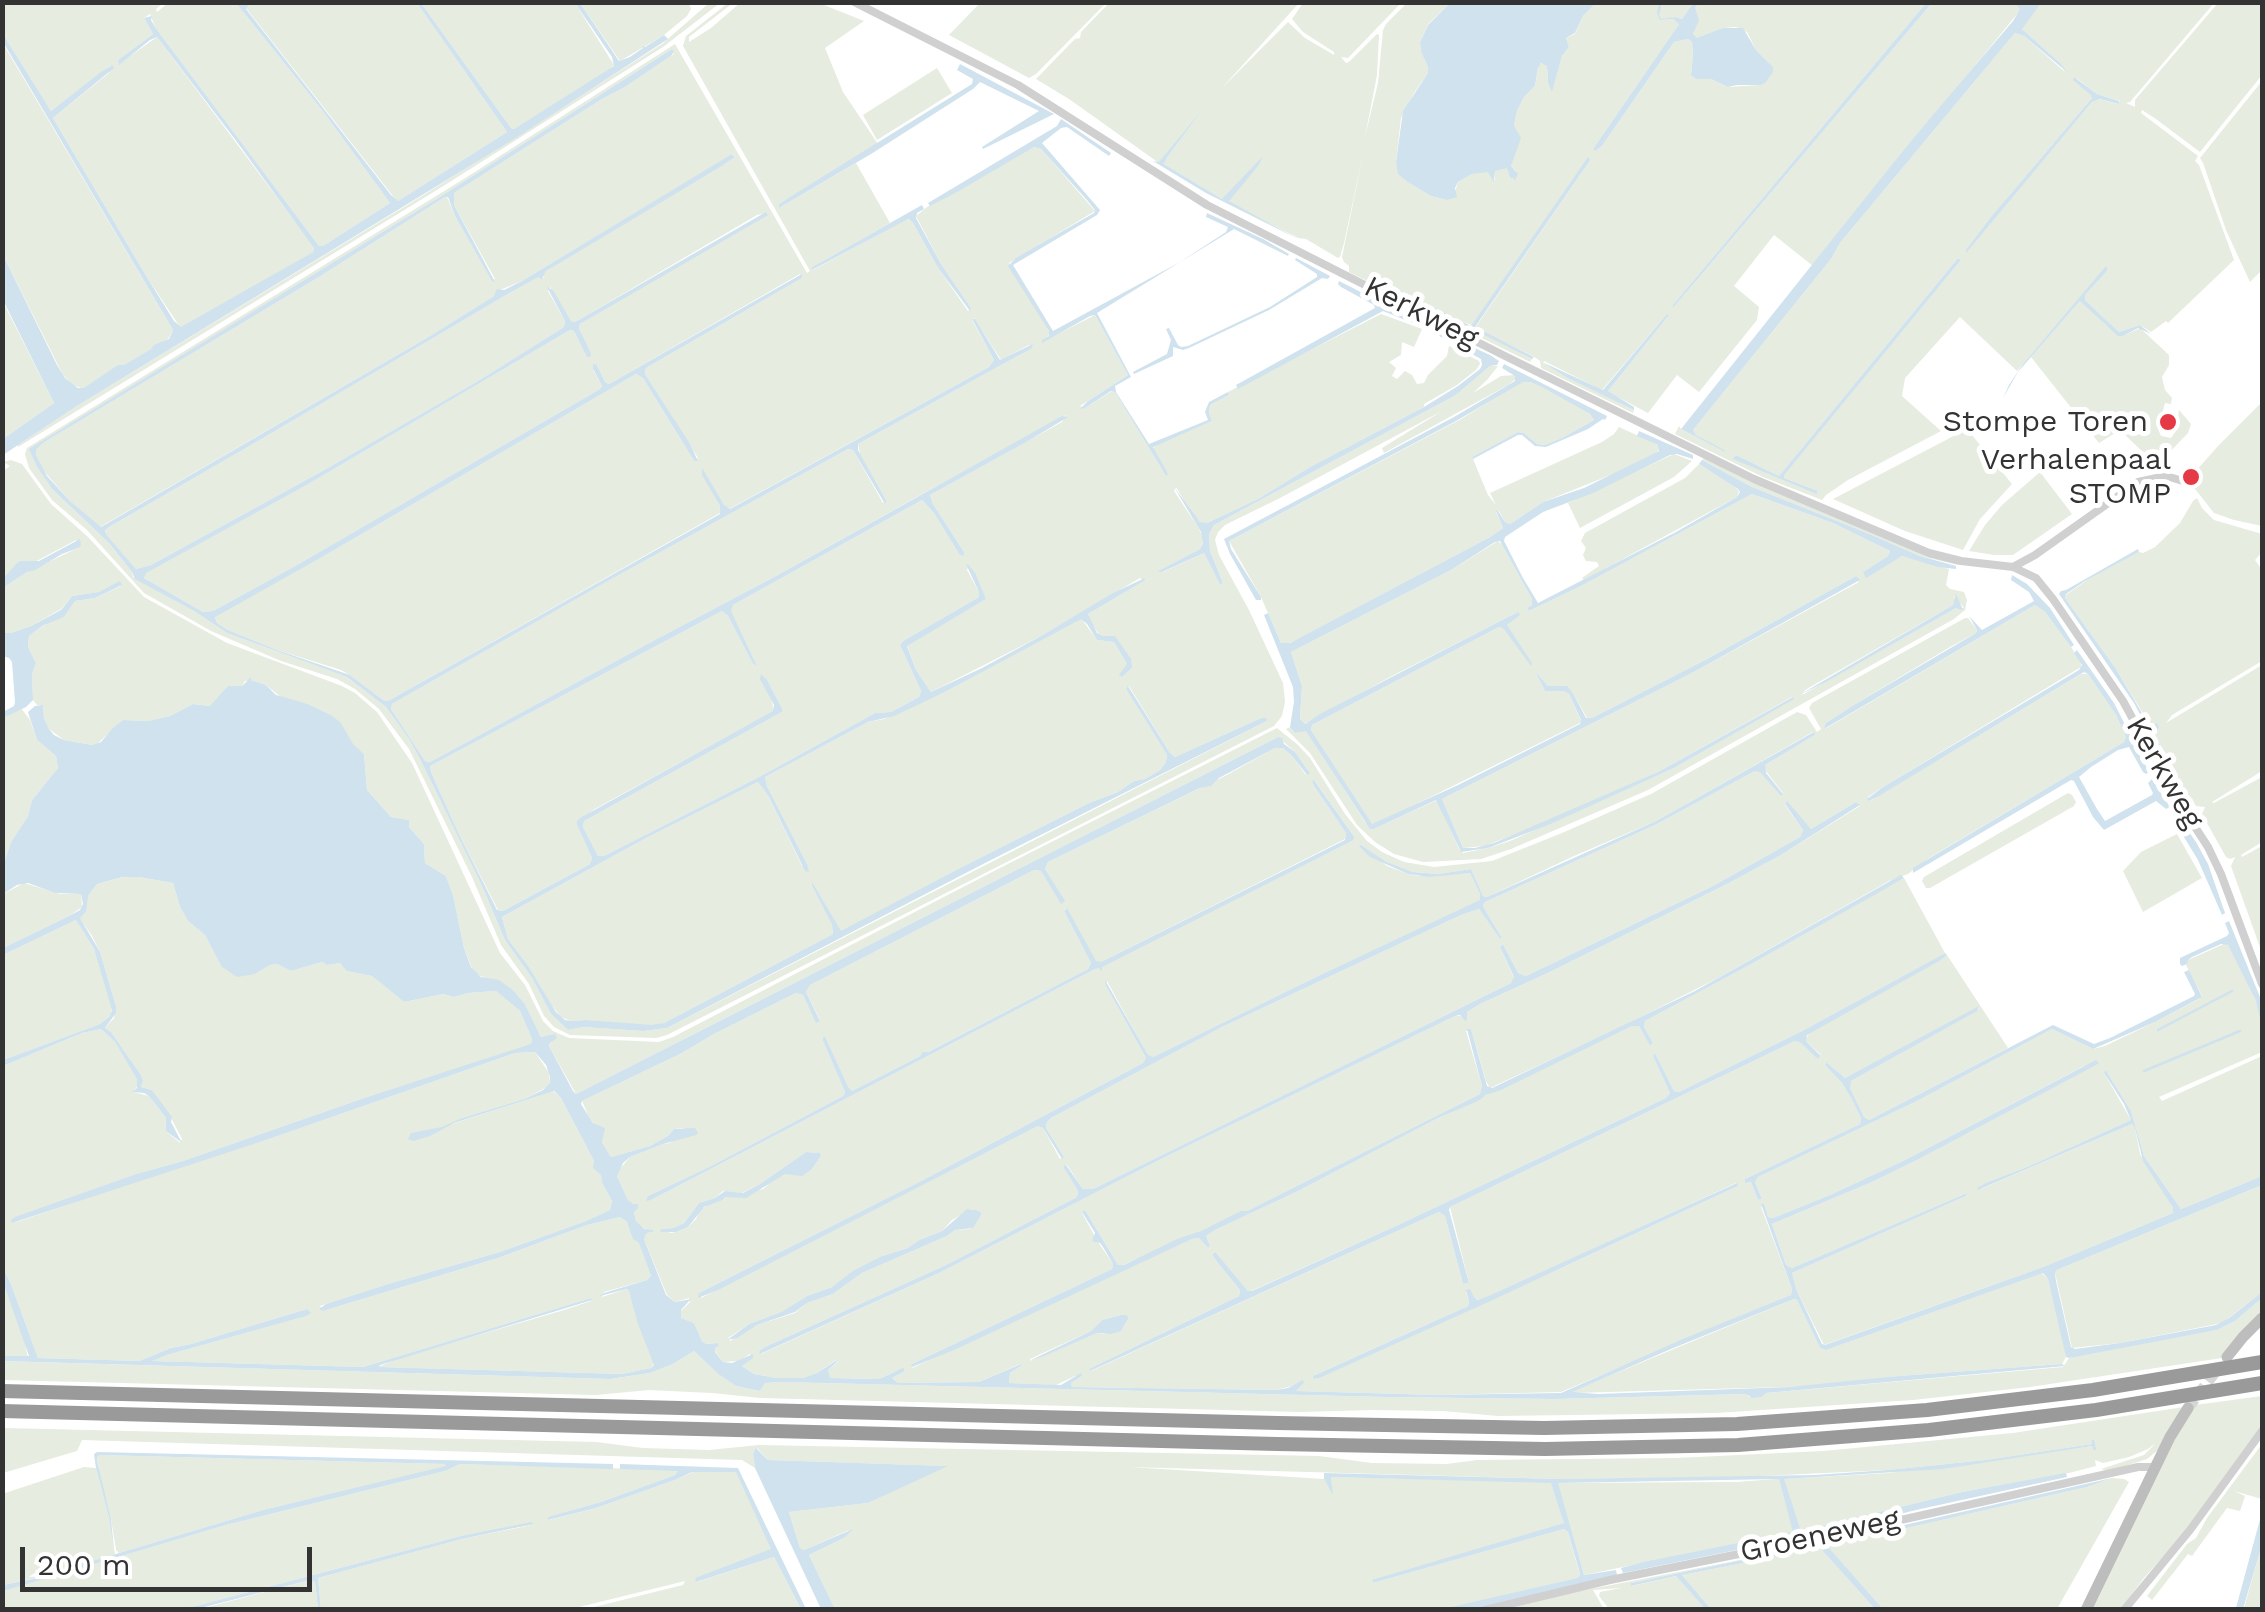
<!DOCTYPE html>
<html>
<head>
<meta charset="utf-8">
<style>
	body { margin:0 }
	#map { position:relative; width:2265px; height:1612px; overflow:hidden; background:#fff; font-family:"Work Sans",sans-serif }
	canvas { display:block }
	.frame { position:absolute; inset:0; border:5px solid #333; pointer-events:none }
	.scale { position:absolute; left:20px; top:1547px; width:292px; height:45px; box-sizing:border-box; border:5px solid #333; border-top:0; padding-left:12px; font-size:30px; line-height:35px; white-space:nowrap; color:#333; -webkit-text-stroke:8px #fff; paint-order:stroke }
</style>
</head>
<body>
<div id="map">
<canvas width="2265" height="1612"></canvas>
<div class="frame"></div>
<div class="scale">200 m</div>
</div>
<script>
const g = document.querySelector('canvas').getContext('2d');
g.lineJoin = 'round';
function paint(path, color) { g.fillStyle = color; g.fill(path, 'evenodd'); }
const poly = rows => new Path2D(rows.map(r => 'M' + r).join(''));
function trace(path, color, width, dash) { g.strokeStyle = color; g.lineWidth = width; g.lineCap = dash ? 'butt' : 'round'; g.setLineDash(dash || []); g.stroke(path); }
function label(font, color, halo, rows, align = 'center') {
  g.font = font + ' "Work Sans",sans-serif'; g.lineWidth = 10; g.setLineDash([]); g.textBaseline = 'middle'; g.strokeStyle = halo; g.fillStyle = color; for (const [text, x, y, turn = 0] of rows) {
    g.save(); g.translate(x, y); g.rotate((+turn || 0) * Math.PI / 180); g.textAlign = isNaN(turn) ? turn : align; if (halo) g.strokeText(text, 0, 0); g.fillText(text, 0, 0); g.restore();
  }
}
paint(poly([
	[250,2,417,3,507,132,398,201,396,200,246,8],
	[1620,2,1693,3,1682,19,1676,17,1660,20,1674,19,1679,21,1679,24,1593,149,1595,151,1602,146,1674,42,1688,39,1692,42,1693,56,1691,74,1696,79,1711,79,1728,87,1760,85,1769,63,1756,50,1747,32,1736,27,1723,28,1699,39,1693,36,1695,8,1699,3,1926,3,1673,305,1673,308,1932,3,2015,3,2021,9,1957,88,1910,142,1813,266,1774,235,1734,286,1759,307,1757,320,1699,392,1677,375,1648,413,1610,393,1608,391,1669,315,1667,314,1602,390,1544,361,1543,363,1634,410,1633,413,1541,368,1540,361,1533,356,1475,328,1591,159,1589,157,1472,325,1457,320,1532,359,1530,362,1349,272,1349,266,1344,262,1342,257,1365,145,1344,243,1340,257,1338,258,1306,239,1298,238,1230,203,1229,199,1259,165,1262,158,1226,197,1222,199,1164,164,1168,156,1207,104,1159,163,1069,99,1036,79,1069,45,1075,39,1080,38,1081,32,1109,3,1299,3,1221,89,1288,22,1305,38,1334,55,1334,52,1303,32,1292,19,1303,3,1401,3,1348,58,1341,57,1346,63,1349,62,1377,34,1379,35,1377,75,1365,137,1378,83,1383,30,1386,24,1407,3,1450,3,1428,24,1420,42,1421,52,1428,67,1428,73,1414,93,1401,118,1396,162,1399,174,1409,183,1431,196,1447,200,1455,192,1458,182,1472,174,1488,171,1495,181,1495,171,1507,167,1513,180,1516,171,1511,166,1515,152,1514,126,1517,111,1524,97,1535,86,1539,64,1544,63,1547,66,1548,83,1552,91,1562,56,1569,47,1566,38,1575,34,1583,16,1596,3,1616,4],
	[2,3,163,3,156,9,157,12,168,3,236,3,322,110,390,203,323,246,319,246,155,27,150,14,144,18,153,34,118,60,119,64,157,37,314,247,313,252,184,327,180,327,148,279,53,118,109,73,111,65,51,111,3,34],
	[421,3,575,3,614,65,608,71,514,129,511,128],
	[580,3,689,3,691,9,687,16,664,35,620,61],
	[709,3,720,3,663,47,445,185,18,447,18,445,77,406,422,196,662,44],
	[728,3,733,3,689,37,689,42,711,28,740,3,819,3,864,21,825,48,843,92,878,144,779,204,779,208,856,163,890,223,812,267,813,270,907,219,913,223,938,268,968,311,971,308,941,264,916,216,927,207,1023,152,1034,147,1041,149,1095,211,1009,263,1049,331,1049,335,1042,342,1095,315,1128,375,1080,406,1085,408,1112,391,1115,392,1166,476,1153,450,1155,445,1212,421,1209,413,1210,405,1229,395,1228,392,1381,314,1422,329,1414,347,1402,342,1401,355,1389,362,1396,368,1392,376,1397,379,1405,371,1412,375,1417,384,1424,383,1428,375,1447,356,1449,346,1479,361,1480,364,1476,370,1457,385,1424,404,1424,407,1310,467,1258,499,1205,524,1200,522,1189,509,1176,487,1174,491,1198,527,1204,540,1200,549,1160,570,1163,572,1204,553,1220,583,1223,583,1210,551,1209,534,1214,525,1456,395,1490,366,1498,366,1487,380,1473,393,1501,376,1515,375,1517,378,1508,385,1384,453,1382,448,1442,411,1280,498,1225,525,1218,532,1215,540,1219,555,1249,610,1283,683,1285,702,1282,716,1274,726,667,1035,656,1038,570,1035,554,1027,544,1016,529,984,501,945,472,877,409,749,379,709,355,689,337,679,281,661,211,631,144,593,87,530,52,500,29,468,25,454,27,448,467,177,675,44,807,273,810,271,683,46,686,36],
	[672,49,674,54,671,56,625,87,602,99,454,193,454,205,495,279,492,280,455,216,447,197,445,197,319,277,43,443,36,450,36,455,43,470,70,501,100,527,425,339,494,296,500,290,522,281,733,154,735,157,722,166,564,259,543,273,544,278,538,276,513,291,253,444,109,527,105,529,106,534,136,569,151,565,326,469,478,381,564,327,565,321,548,291,550,287,571,321,575,322,757,215,768,213,580,324,579,328,591,353,587,356,574,331,570,330,305,486,145,573,144,578,203,612,213,611,297,565,600,389,602,386,593,370,597,365,605,382,609,384,800,274,802,278,646,368,645,374,698,458,694,461,643,378,636,374,324,556,215,616,217,623,228,630,277,650,341,670,350,675,383,700,388,701,720,513,720,506,703,475,726,508,729,509,989,367,994,360,972,320,974,318,1001,360,1029,345,1031,349,1003,364,858,444,860,454,886,500,883,503,853,450,848,449,608,581,392,704,391,709,425,761,430,762,651,642,776,576,913,499,1066,415,1062,422,930,495,933,504,964,552,959,554,934,513,922,500,733,605,730,610,757,666,753,664,728,616,722,611,430,766,431,772,458,832,498,910,503,911,590,864,592,858,577,825,593,810,774,711,767,680,782,708,782,712,584,821,583,827,598,856,604,856,761,776,875,713,891,712,919,697,921,691,900,645,903,641,979,597,979,592,967,570,969,565,986,599,907,645,916,670,931,692,1041,636,1140,578,1144,581,1088,614,1090,621,1100,636,1115,636,1132,668,1122,677,1127,664,1114,642,1097,640,1081,618,943,693,884,719,868,722,765,777,767,786,807,864,802,866,769,797,758,782,648,837,502,917,508,939,529,967,551,1004,561,1017,570,1021,586,1020,652,1026,664,1023,833,934,832,925,812,886,811,880,841,932,960,868,1089,803,1118,792,1134,781,1145,779,1160,770,1166,762,1167,755,1126,689,1129,686,1170,753,1175,757,1261,718,1267,721,667,1028,643,1031,583,1027,568,1030,551,1014,532,978,505,940,482,886,421,761,409,739,386,707,347,677,227,633,194,611,133,577,132,572,109,543,52,489,37,467,30,449,438,198],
	[980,3,1106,3,1036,74,1029,78,949,35],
	[2041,3,2214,3,2130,102,2126,103,2135,107,2135,100,2218,3,2262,3,2262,75,2200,152,2156,119,2142,110,2141,113,2198,156,2195,161,2199,165,2234,260,2168,323,2166,321,2151,332,2140,325,2119,332,2085,300,2085,295,2108,270,2106,267,2017,371,1960,317,1905,378,1902,396,1941,431,1848,480,1826,495,1822,500,1763,477,1675,434,1679,426,1681,429,1725,452,1696,435,1693,430,1831,259,1840,243,2015,33,2024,36,2065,72,2059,62,2022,29,2023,25],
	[2075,77,2097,94,2120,101,2118,104,2098,99,2092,102,1965,253,1965,251,1990,218,2092,98,2092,95],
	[1958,258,1961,260,1783,475,1784,478,1818,491,1818,493,1734,459,1736,455,1779,476],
	[2,42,173,330,168,339,84,389,73,385,63,375,3,255],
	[937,68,952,93,877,140,863,115],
	[2262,81,2262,270,2250,282,2226,230,2203,163,2200,158],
	[2,300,54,403,3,439,2,439],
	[2081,300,2106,325,2123,336,2140,328,2169,355,2169,365,2162,377,2165,390,2172,398,2171,404,2165,403,2158,429,2161,436,2171,438,2176,431,2179,410,2191,424,2188,433,2160,462,2152,461,2120,430,2099,443,2031,357],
	[1523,381,1530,382,1543,387,1590,414,1594,420,1564,437,1545,445,1537,444,1524,433,1518,432,1472,457,1488,495,1496,505,1490,493,1602,442,1614,434,1619,427,1658,445,1660,448,1656,453,1618,472,1543,502,1510,524,1505,522,1499,511,1496,512,1503,528,1492,536,1300,638,1285,645,1281,643,1261,597,1229,541,1461,419],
	[2262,402,2262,526,2234,520,2214,513,2188,480,2218,446],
	[1967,429,2012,484,1980,519,1963,550,1905,531,1833,499],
	[1674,454,1692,461,1674,477,1580,528,1568,503],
	[1705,457,1958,563,1958,565,1920,556,1867,533,1752,487,1702,460],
	[11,460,22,464,51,504,88,537,144,597,227,643,342,686,355,693,377,712,412,763,500,953,525,985,543,1021,553,1031,569,1038,659,1042,673,1037,998,869,1277,728,1298,745,1310,758,1345,814,1367,841,1382,852,1404,862,1434,867,1492,861,1562,833,1651,794,1797,712,1806,715,1817,732,1821,729,1809,708,1812,703,1965,618,1968,618,1977,630,1976,633,1950,647,1852,706,1826,723,1825,729,2035,605,2045,612,2071,647,2081,662,2081,667,1883,787,1868,797,1870,801,2081,674,2088,674,2116,715,2126,737,2124,742,2119,745,1929,858,1908,874,1889,881,1716,979,1617,1029,1490,1088,1486,1081,1471,1029,1466,1031,1482,1086,1480,1094,1247,1211,1121,1266,1118,1265,1085,1210,1082,1213,1098,1242,1113,1264,1112,1269,914,1363,912,1368,1193,1238,1199,1238,1208,1248,1210,1246,1206,1236,1215,1230,1296,1192,1440,1117,1632,1026,1639,1026,1650,1046,1653,1043,1644,1027,1645,1021,1744,968,1904,878,1945,953,1804,1030,1679,1092,1674,1091,1655,1053,1653,1056,1670,1093,1666,1098,1398,1225,1251,1291,1248,1291,1214,1252,1212,1254,1217,1262,1240,1290,1239,1296,1089,1369,1091,1371,1439,1212,1445,1216,1463,1284,1469,1283,1450,1207,1795,1041,1800,1041,1819,1059,1821,1055,1805,1040,1810,1032,1947,955,2008,1048,1869,1120,1864,1117,1850,1088,1849,1085,1851,1081,1976,1011,1980,1007,1845,1078,1826,1062,1825,1065,1842,1083,1851,1098,1861,1118,1860,1124,1745,1179,1745,1183,1751,1182,1758,1200,1762,1199,1755,1182,1758,1177,1917,1101,2052,1029,2093,1049,2105,1046,2155,1022,2199,999,2202,996,2186,965,2188,960,2224,944,2228,945,2234,953,2259,1008,2262,1026,2262,1052,2159,1097,2162,1101,2262,1056,2262,1176,2181,1209,2144,1156,2131,1111,2105,1069,2104,1073,2131,1120,2027,1167,1988,1182,1981,1189,2132,1124,2135,1128,2140,1154,2173,1208,2173,1213,2043,1267,1824,1345,1797,1291,1792,1273,1966,1196,1967,1193,1792,1268,1786,1265,1772,1224,1872,1182,1919,1159,2089,1068,2084,1066,1905,1160,1830,1195,1773,1218,1768,1217,1764,1205,1761,1207,1792,1289,1791,1295,1561,1392,1438,1395,1296,1391,1304,1383,1276,1390,1072,1387,1071,1383,1082,1376,1075,1376,1056,1385,1009,1383,1010,1373,1021,1366,1020,1364,979,1382,898,1383,892,1378,905,1371,894,1372,879,1379,829,1378,828,1370,838,1362,836,1360,817,1373,803,1378,776,1378,754,1374,742,1366,753,1357,750,1354,739,1361,723,1362,715,1351,715,1348,719,1346,717,1343,706,1344,702,1341,694,1323,681,1318,680,1312,690,1302,689,1298,675,1302,667,1295,644,1239,647,1233,653,1232,640,1227,636,1221,634,1211,638,1207,638,1204,633,1205,628,1200,617,1176,618,1171,630,1157,663,1144,670,1143,684,1128,674,1129,668,1136,650,1146,611,1157,602,1144,603,1136,589,1117,582,1101,682,1053,714,1034,796,993,803,995,816,1022,820,1020,806,992,810,985,1034,870,1041,871,1061,903,1064,901,1045,869,1048,862,1225,776,1275,748,1283,748,1292,756,1306,775,1309,773,1307,769,1295,752,1278,737,576,1094,549,1046,555,1035,541,1037,525,1004,513,990,474,973,464,948,453,895,446,876,425,863,424,844,409,827,408,820,391,817,367,790,364,754,352,744,343,727,331,715,308,704,282,698,266,685,251,680,245,681,242,686,228,686,214,704,210,706,193,704,170,716,148,721,123,720,97,744,92,745,64,740,49,729,44,718,43,706,37,705,33,700,32,674,36,663,28,647,29,636,49,622,64,617,75,601,95,598,121,586,120,582,100,592,72,596,61,609,31,626,11,633,3,633,3,588,27,572,78,548,76,540,3,579,3,471,10,466,5,463,3,465,3,462],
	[1813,732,1815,735,1765,765,1765,770,1783,793,1781,796,1760,771,1755,771,1655,825,1485,902,1483,905,1485,910,1502,938,1500,939,1479,909,1461,915,1222,1027,1051,1118,1047,1122,1046,1128,1064,1157,1060,1159,1043,1128,1038,1126,701,1298,699,1293,923,1180,1143,1063,1146,1058,1106,986,1107,981,1148,1056,1153,1057,1316,977,1480,901,1480,894,1470,873,1418,876,1408,874,1387,866,1361,845,1387,862,1413,872,1438,874,1471,869,1483,896,1487,897,1574,856,1656,821],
	[1315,781,1355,838,1352,841,1095,969,651,1200,648,1196,711,1166,843,1096,845,1092,823,1041,825,1036,848,1088,852,1091,1088,969,1091,963,1064,911,1066,908,1096,962,1101,962,1345,839,1346,833,1314,786,1312,782],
	[1786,802,1811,829,1856,802,1860,806,1781,855,1729,883,1552,971,1480,1004,1467,1012,1465,1021,1461,1016,1455,1016,1163,1158,939,1273,761,1354,759,1351,765,1347,946,1265,1077,1197,1078,1192,1075,1186,1063,1167,1067,1165,1083,1189,1093,1189,1511,983,1514,978,1500,947,1503,944,1518,973,1526,976,1713,886,1800,837,1803,830,1785,805],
	[806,1152,818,1153,821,1156,812,1169,785,1174,775,1179,763,1189,725,1197,723,1200,708,1205,700,1210,696,1219,688,1227,676,1232,671,1233,662,1229,675,1228,684,1223,699,1203,715,1198,723,1191,742,1193,760,1184],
	[1736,1183,1738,1186,1566,1266,1315,1379,1315,1375,1468,1306,1469,1302,1466,1292,1479,1300,1491,1296],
	[971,1209,982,1213,970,1229,955,1230,947,1236,862,1273,833,1294,807,1303,795,1313,757,1325,730,1341,728,1338,749,1324,781,1312,807,1296,832,1287,882,1256,908,1248,919,1240,942,1231,952,1220],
	[1121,1315,1129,1318,1123,1328,1104,1334,1097,1333,1030,1361,1030,1359,1091,1331,1102,1320],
	[1699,464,1734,486,1739,491,1737,497,1584,580,1582,578,1599,566,1597,562,1586,561,1583,555,1586,548,1581,541,1585,533,1685,478],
	[2040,472,2072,514,2013,555,1994,555,1969,551,1985,525,2002,505],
	[1752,494,1833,523,1890,551,1888,556,1863,572,1885,565,1902,556,1949,569,1946,585,1950,589,1964,592,1967,600,1965,610,1954,619,1648,790,1511,849,1481,859,1423,862,1394,854,1375,842,1357,825,1310,753,1286,729,1290,727,1295,733,1306,730,1365,822,1374,829,1437,800,1459,849,1463,853,1488,848,1510,841,1674,768,1794,698,1792,697,1658,772,1571,812,1485,846,1463,848,1442,799,1692,673,1859,582,1856,576,1709,658,1592,718,1587,718,1574,695,1564,686,1548,686,1535,671,1545,691,1564,691,1569,694,1581,721,1580,723,1374,825,1370,822,1311,730,1312,725,1499,627,1510,631,1507,625,1518,612,1390,677,1304,724,1300,719,1302,686,1291,652,1451,570,1498,541,1502,545,1532,599,1532,605,1527,608,1529,611,1581,586],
	[1954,596,1964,608,1956,608,1802,695,1805,690,1953,605,1956,603],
	[2197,498,2202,508,2214,520,2262,534,2262,552,2255,560,2262,570,2262,661,2172,715,2166,723,2262,665,2262,771,2212,802,2214,803,2262,777,2262,842,2241,855,2242,857,2262,846,2262,953,2231,866,2235,857,2230,859,2226,857,2202,814,2205,807,2196,806,2178,778,2155,735,2157,724,2149,723,2116,669,2065,598,2066,595,2090,578,2139,552,2143,553,2155,547,2180,523,2193,501],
	[21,708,30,720,37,740,56,756,58,768,32,800,28,816,11,842,3,866,3,718],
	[2068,793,2072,795,2076,802,2074,806,1930,888,1926,888,1922,881,1924,877],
	[2177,834,2202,878,2143,912,2123,871,2141,852],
	[124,877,139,877,173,883,180,907,188,921,205,935,221,966,255,974,270,965,277,964,291,971,322,962,327,965,340,963,348,971,372,976,404,1002,443,994,454,997,468,993,496,991,520,1011,532,1039,531,1045,367,1097,183,1161,136,1174,42,1208,14,1223,169,1170,272,1138,515,1053,535,1052,549,1073,550,1083,547,1087,524,1099,462,1118,449,1125,553,1091,561,1098,594,1161,594,1167,601,1175,602,1183,612,1201,610,1210,586,1221,500,1252,388,1284,320,1306,323,1311,498,1258,587,1225,620,1217,627,1222,637,1242,639,1242,651,1276,647,1280,604,1292,602,1297,627,1289,629,1291,654,1364,651,1368,622,1374,378,1367,400,1358,564,1310,591,1301,591,1298,363,1367,152,1361,167,1355,298,1318,307,1309,191,1344,171,1348,139,1361,38,1358,11,1284,3,1268,3,1066,82,1033,101,1029,115,1042,138,1079,139,1084,133,1092,149,1096,166,1118,167,1132,180,1143,182,1139,170,1116,152,1090,141,1087,143,1081,141,1075,111,1032,105,1028,114,1018,116,1006,100,952,92,936,79,917,88,896,97,884],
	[24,883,60,894,81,894,82,907,71,915,3,948,3,894],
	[76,920,94,949,112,1007,111,1015,100,1024,3,1060,3,955],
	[2262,1185,2262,1292,2222,1323,2120,1343,2072,1348,2055,1273,2057,1270],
	[2042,1273,2048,1279,2062,1335,2066,1357,2062,1364,1899,1376,1817,1386,1573,1393,1573,1391,1794,1299,1797,1300,1820,1348,1826,1350],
	[3,1282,24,1339,28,1358,3,1356],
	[2262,1298,2262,1312,2222,1358,2030,1387,1913,1400,1716,1413,1498,1416,1443,1411,1372,1410,1301,1412,760,1398,712,1393,649,1390,596,1395,3,1380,2,1361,610,1379,650,1373,673,1364,694,1351,718,1374,736,1386,760,1391,765,1383,781,1382,1385,1397,1555,1399,1747,1394,1749,1397,1766,1393,2063,1367,2069,1358,2076,1356,2217,1330,2235,1321],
	[2262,1396,2262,1428,2187,1530,2143,1579,2121,1609,2091,1610,2182,1424,2195,1405],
	[2184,1407,2158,1450,2147,1459,2109,1471,2101,1469,2144,1455,2156,1443,2148,1449,2129,1457,2103,1463,2095,1460,2096,1466,2069,1473,1962,1492,1806,1530,1801,1531,1783,1479,1889,1473,2093,1446,2093,1450,2092,1444,1986,1460,1888,1470,1740,1477,1560,1479,1129,1467,1324,1479,1332,1492,1331,1477,1551,1482,1565,1523,1372,1581,1373,1583,1564,1529,1568,1532,1580,1575,1577,1578,1443,1610,835,1609,809,1555,844,1538,849,1530,804,1550,800,1548,789,1512,868,1503,945,1466,768,1460,757,1448,753,1454,755,1468,742,1460,82,1440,77,1451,3,1473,3,1428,596,1442,643,1448,709,1450,759,1445,1319,1456,1372,1463,1447,1464,1477,1460,1676,1458,1823,1451,2013,1433],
	[2262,1444,2262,1499,2234,1491,2245,1496,2240,1511,2227,1508,2192,1556,2188,1554,2152,1600,2147,1596,2187,1544,2196,1538,2207,1518],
	[100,1455,446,1464,446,1467,263,1510,119,1553,116,1550,111,1519,100,1477,97,1457],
	[460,1464,679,1470,675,1475,601,1502,549,1517,549,1520,596,1508,675,1480,693,1472,736,1471,772,1550,695,1579,697,1582,774,1557,801,1609,586,1609,683,1585,685,1581,571,1609,321,1609,318,1578,462,1539,532,1525,461,1536,184,1609,3,1609,2,1591,226,1525,445,1471],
	[84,1467,96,1468,109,1518,115,1554,53,1574,3,1585,2,1494],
	[2112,1478,2124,1479,2129,1482,2057,1609,1883,1609,1826,1546,2087,1487],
	[1776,1479,1779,1479,1794,1532,1584,1575,1557,1483,1737,1482],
	[2262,1545,2262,1609,2236,1610,2244,1608],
	[1820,1548,1875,1609,1711,1609,1682,1575],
	[1776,1553,1631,1583,1632,1586,1676,1576,1705,1609,1609,1609,1599,1596,1600,1592,1621,1588,1593,1590,1604,1609,1502,1610,1560,1595],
	[310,1580,315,1582,318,1609,197,1610]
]), '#e6ecdf');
paint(poly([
	[236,3,250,3,246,9,391,195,398,201,507,132,417,3,421,3,511,128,514,129,614,66,612,57,575,3,580,3,619,61,630,57,643,48,642,46,645,47,664,35,668,39,522,134,77,406,3,455,3,439,54,403,3,300,3,255,57,365,65,378,78,388,84,388,118,365,124,365,151,349,154,345,169,339,173,330,3,42,3,34,51,111,101,72,112,65,114,68,53,118,148,279,174,321,181,327,313,252,314,248,237,142,157,37,150,40,119,65,118,60,153,34,144,18,152,16,151,20,155,27,319,246,323,246,390,203,322,110],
	[1450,3,1596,3,1583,16,1575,33,1566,38,1569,47,1562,56,1552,92,1548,83,1547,66,1541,63,1538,68,1535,86,1524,97,1517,111,1514,126,1521,138,1511,166,1518,174,1515,180,1510,177,1507,168,1495,171,1494,182,1488,172,1472,174,1458,182,1455,188,1457,197,1447,200,1431,196,1409,183,1398,174,1396,162,1403,111,1428,73,1428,67,1421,52,1420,42,1428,25],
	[1659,3,1661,6,1659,15,1661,19,1676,17,1682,19,1693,3,1699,3,1695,8,1699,20,1693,34,1697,38,1723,28,1743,28,1756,50,1773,67,1773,72,1765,83,1760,85,1737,85,1728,87,1711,79,1696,79,1691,75,1693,55,1692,42,1688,39,1674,42,1602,146,1595,151,1593,149,1679,24,1674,19,1660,20,1657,13],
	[1926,3,1932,3,1673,308,1673,305],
	[2015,3,2041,3,2022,29,2059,62,2067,72,2024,36,2015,33,1840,243,1831,259,1693,430,1696,435,1724,450,1725,452,1681,429,1910,142,2013,21,2020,9],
	[672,49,674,52,671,56,625,87,602,99,454,193,454,205,495,282,492,281,455,216,448,197,445,197,319,277,43,443,36,450,36,455,47,476,70,501,101,527,425,339,494,296,497,289,504,290,522,281,732,154,735,157,722,166,546,271,542,279,538,277,513,291,253,444,109,527,105,530,106,534,136,569,151,565,326,469,478,381,564,327,565,321,547,287,553,290,571,321,575,322,766,212,768,215,580,324,579,328,591,353,590,357,587,357,574,331,570,330,305,486,146,573,144,578,203,612,213,611,297,565,600,389,602,386,593,369,593,364,597,365,605,382,609,384,802,274,802,278,646,368,645,374,690,444,698,461,694,461,643,378,636,374,324,556,215,617,217,623,228,630,277,650,350,675,383,700,388,701,720,514,720,506,702,475,702,468,724,505,730,509,989,367,994,360,972,319,975,319,1000,360,1033,344,1031,349,1003,364,858,444,858,450,886,500,885,504,853,450,848,449,608,581,392,704,391,709,425,761,430,762,651,642,776,576,1062,416,1068,417,1028,441,930,495,933,504,964,552,963,556,959,554,934,513,922,500,733,605,731,611,757,666,753,664,728,616,722,611,430,766,431,772,458,832,497,910,503,911,590,864,592,858,577,825,577,821,580,818,773,711,774,705,760,679,761,674,767,680,782,708,782,712,584,821,583,827,598,856,604,856,761,776,875,713,891,712,919,697,921,691,900,645,903,641,979,597,979,592,966,564,969,565,975,573,986,599,907,646,916,670,931,692,982,668,1041,636,1113,593,1145,578,1144,581,1088,614,1097,633,1102,636,1115,636,1131,659,1132,668,1122,677,1119,675,1127,664,1114,642,1097,640,1087,624,1081,619,943,693,894,716,868,722,765,777,767,786,807,864,809,872,805,871,769,797,758,782,648,837,502,917,508,939,529,967,556,1012,565,1020,570,1021,586,1020,651,1025,664,1023,833,934,832,925,812,886,811,880,841,931,960,868,1089,803,1118,792,1134,781,1145,779,1160,770,1166,762,1167,755,1126,689,1128,686,1170,753,1175,757,1261,718,1266,718,1267,721,989,861,667,1028,643,1031,583,1027,568,1030,551,1014,532,978,505,940,482,886,421,761,409,739,386,707,347,677,227,633,194,611,135,579,132,572,109,543,52,489,37,467,29,449,438,198],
	[960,64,1054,114,983,149,982,147,1039,111,980,82,973,89,871,154,779,208,779,204,798,192,972,84,973,79,957,70],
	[2074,77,2097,94,2119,101,2119,104,2099,99,2092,102,1966,253,1965,251,1990,218,2092,98,2091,95,2073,80],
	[1207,104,1168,156,1164,164,1222,199,1263,156,1259,165,1229,201,1298,239,1206,193,1153,161,1159,162],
	[1061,119,1111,153,1109,156,1067,127,1061,128,1042,143,1100,210,1097,215,1013,265,1053,331,1180,262,1226,232,1228,227,1206,217,1207,213,1263,239,1289,254,1288,256,1234,229,1097,313,1131,377,1115,386,1116,392,1149,444,1208,420,1205,412,1209,402,1228,392,1229,395,1210,405,1209,413,1212,421,1153,447,1168,474,1166,476,1115,392,1111,391,1085,408,1080,409,1088,401,1128,375,1095,315,1090,316,1042,343,1042,340,1049,336,1049,331,1008,266,1016,258,1094,213,1095,210,1086,199,1041,149,1034,147,957,192,930,206,928,203,1057,126],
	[1588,157,1591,159,1475,327,1534,357,1532,359,1352,268,1471,326],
	[922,205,924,209,917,213,916,218,941,264,971,308,970,311,938,268,913,223,908,219,812,270,812,267,821,262],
	[1296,258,1330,276,1328,279,1322,278,1269,310,1189,348,1183,350,1173,347,1173,356,1134,374,1133,372,1167,354,1171,340,1166,329,1169,328,1178,345,1181,347,1188,346,1270,307,1317,277,1317,274,1295,260],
	[1958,258,1961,260,1784,475,1784,478,1818,491,1817,494,1733,459,1736,455,1779,476],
	[2106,266,2108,270,2085,295,2085,300,2119,332,2140,325,2151,334,2138,328,2123,336,2118,336,2080,301,2018,372,2003,398,2009,385,2023,364],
	[1339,281,1426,325,1425,328,1383,311,1238,389,1236,385,1375,308,1374,305,1341,287,1338,284],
	[1667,314,1669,315,1608,391,1634,407,1634,410,1568,378,1542,362,1603,390],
	[1433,329,1490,355,1499,361,1497,365,1490,366,1456,395,1214,525,1209,534,1210,551,1223,583,1220,584,1204,553,1162,572,1158,571,1200,549,1203,543,1201,532,1174,487,1200,522,1207,523,1258,499,1310,467,1424,407,1458,386,1480,369,1482,365,1481,359,1432,332],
	[1504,364,1607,416,1605,420,1603,419,1588,429,1546,447,1535,446,1522,435,1518,435,1473,459,1484,487,1472,457,1518,432,1524,433,1537,444,1545,445,1564,437,1594,420,1590,414,1542,387,1530,382,1523,382,1456,421,1229,541,1231,549,1261,597,1261,600,1256,600,1230,554,1224,539,1454,417,1515,381,1515,376,1502,368],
	[1639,431,1693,455,1693,459,1677,454,1670,455,1593,493,1543,512,1505,537,1504,541,1523,578,1538,603,1676,532,1737,497,1740,492,1738,489,1699,464,1702,460,1752,487,1867,533,1920,556,1956,566,1956,569,1938,567,1902,556,1866,578,1863,572,1888,556,1890,551,1833,523,1752,494,1581,586,1529,611,1527,608,1532,605,1532,599,1502,545,1500,541,1495,542,1451,570,1291,652,1302,686,1300,719,1305,724,1320,714,1504,619,1518,612,1520,615,1507,625,1532,663,1531,666,1504,629,1499,627,1312,725,1311,730,1372,824,1456,786,1580,724,1581,720,1569,694,1564,691,1545,691,1535,671,1548,686,1567,686,1574,695,1586,718,1592,718,1709,658,1856,576,1860,580,1692,673,1442,799,1463,848,1475,848,1494,843,1658,772,1793,697,1794,699,1787,703,1674,768,1548,825,1488,848,1461,852,1436,800,1374,829,1370,829,1306,731,1295,733,1290,727,1294,702,1293,687,1264,615,1268,613,1281,643,1290,643,1492,536,1503,528,1496,511,1498,511,1505,522,1510,524,1543,502,1584,488,1659,451,1658,445,1637,436],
	[80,539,81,545,78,548,62,554,35,570,27,572,3,588,3,579,16,564,21,561,39,561],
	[2138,549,2139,552,2085,581,2066,594,2065,598,2116,669,2148,723,2152,725,2157,723,2159,727,2155,735,2175,774,2191,798,2189,800,2169,770,2134,703,2059,594,2061,591,2066,590],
	[2012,575,2027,584,2050,608,2074,645,2071,647,2045,612,2035,605,1824,729,1826,723,1852,706,1976,633,1977,630,1969,616,1982,630,2034,601,2029,592,2011,580],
	[120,581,122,585,95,598,75,601,64,617,44,625,29,636,28,647,36,663,32,674,33,700,26,707,3,718,3,712,14,706,15,702,12,662,9,658,3,656,3,633,11,633,31,626,61,610,72,596,99,592],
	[1956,594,1963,610,1956,608,1826,682,1801,694,1953,605],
	[2077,650,2114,703,2149,772,2146,774,2143,772,2129,747,2118,750,2091,767,2079,777,2097,809,2105,821,2152,795,2153,793,2148,783,2152,779,2170,807,2166,809,2156,801,2104,830,2093,817,2074,781,2071,780,1913,873,1913,868,2124,742,2126,737,2116,715,2088,674,2084,672,1879,796,1869,801,1867,799,1883,787,2079,670,2082,665,2074,653],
	[251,677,251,680,266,685,276,695,308,704,331,715,341,723,353,744,364,754,367,790,391,817,409,820,409,827,424,844,425,863,446,876,453,895,464,948,471,967,481,977,499,980,513,990,525,1004,541,1037,555,1034,557,1038,550,1043,549,1046,573,1091,576,1094,1278,737,1282,738,1284,744,1295,752,1307,769,1310,773,1307,775,1292,756,1283,748,1275,748,1219,778,1211,786,1200,788,1048,862,1045,869,1065,901,1061,904,1041,871,1034,870,810,985,806,992,820,1021,816,1023,803,995,796,993,714,1034,682,1053,582,1101,581,1104,593,1123,605,1128,602,1143,611,1157,650,1146,668,1136,674,1129,695,1128,698,1133,696,1135,663,1144,630,1157,623,1163,617,1176,628,1200,633,1204,638,1204,638,1208,634,1212,636,1221,644,1229,653,1230,653,1232,647,1233,644,1239,666,1295,675,1302,691,1299,681,1310,681,1318,694,1323,702,1341,706,1344,718,1343,719,1346,715,1348,715,1352,723,1362,732,1363,753,1354,753,1358,742,1366,754,1374,776,1378,803,1378,817,1373,837,1360,837,1362,828,1370,830,1378,879,1379,903,1368,905,1371,892,1378,898,1383,979,1382,1021,1364,1021,1366,1010,1373,1009,1383,1061,1385,1081,1373,1082,1376,1071,1383,1072,1387,1276,1390,1288,1388,1303,1380,1304,1383,1296,1391,1438,1395,1561,1393,1683,1339,1791,1295,1792,1289,1761,1204,1764,1204,1768,1217,1773,1218,1830,1195,1905,1160,2096,1060,2099,1063,2096,1065,1919,1159,1872,1182,1772,1224,1786,1265,1792,1268,1967,1193,1966,1196,1792,1273,1797,1291,1822,1344,1825,1345,2043,1267,2173,1213,2173,1208,2143,1161,2135,1128,2132,1124,1978,1190,1977,1188,1988,1182,2027,1167,2131,1120,2124,1104,2104,1073,2105,1069,2131,1111,2144,1156,2181,1209,2262,1176,2262,1185,2057,1270,2055,1273,2056,1281,2071,1347,2075,1349,2120,1343,2216,1325,2229,1318,2262,1292,2262,1298,2235,1321,2217,1330,2069,1358,2066,1357,2048,1279,2043,1273,1826,1350,1820,1348,1797,1300,1794,1299,1671,1349,1572,1392,1598,1394,1789,1387,1899,1376,2062,1364,2065,1366,1766,1393,1761,1397,1752,1398,1746,1394,1555,1399,1385,1397,781,1382,765,1383,760,1391,736,1386,718,1374,694,1351,673,1364,650,1373,610,1379,3,1361,3,1356,29,1356,3,1282,3,1268,11,1284,38,1358,139,1361,171,1348,191,1344,307,1309,311,1313,306,1316,167,1355,152,1361,363,1367,591,1298,592,1300,589,1301,380,1365,379,1367,622,1374,651,1368,654,1365,638,1324,629,1291,627,1289,600,1296,604,1293,647,1280,651,1276,639,1243,633,1239,627,1222,620,1217,587,1225,498,1258,323,1311,319,1309,326,1304,388,1284,500,1252,586,1221,610,1210,612,1201,602,1183,601,1175,593,1168,594,1161,561,1098,554,1091,454,1123,430,1136,413,1141,408,1139,411,1133,442,1127,462,1118,524,1099,543,1090,550,1083,550,1077,546,1065,535,1052,515,1053,272,1138,12,1223,11,1220,15,1217,136,1174,183,1161,367,1097,531,1044,532,1039,520,1011,496,991,468,993,454,997,443,994,404,1002,372,976,347,971,340,963,327,965,322,962,291,971,277,964,270,965,255,974,237,977,221,966,205,935,188,921,180,907,173,883,139,877,123,877,97,884,88,896,86,911,80,918,100,952,116,1006,116,1013,105,1028,111,1032,141,1075,143,1081,141,1087,152,1090,172,1117,171,1122,182,1143,166,1131,166,1118,149,1096,144,1093,132,1092,137,1088,137,1079,115,1042,101,1029,82,1033,3,1066,3,1060,100,1024,110,1016,112,1010,94,949,76,920,3,955,3,948,71,915,80,910,83,904,81,894,55,893,28,883,17,885,3,894,3,866,11,842,28,816,32,800,58,768,56,756,37,740,28,712,35,706,43,705,44,718,49,729,54,735,64,740,92,745,101,742,112,729,123,720,148,721,170,716,193,704,210,706,228,686,242,686],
	[1814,732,1815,735,1765,765,1766,773,1783,794,1781,796,1760,772,1755,771,1655,825,1485,902,1483,905,1485,910,1502,938,1500,939,1479,909,1461,915,1222,1027,1051,1118,1047,1122,1046,1128,1064,1157,1062,1159,1043,1128,1038,1126,718,1290,698,1298,699,1293,923,1180,1143,1063,1146,1058,1106,986,1105,980,1148,1055,1153,1057,1316,977,1480,900,1480,894,1470,873,1429,877,1408,874,1370,857,1359,846,1361,845,1387,862,1413,872,1438,874,1471,869,1483,896,1487,897,1656,821],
	[1314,780,1355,838,1352,841,1102,967,1102,971,1099,968,1095,969,651,1200,646,1201,648,1196,711,1166,843,1096,845,1092,823,1041,823,1038,825,1036,848,1087,852,1091,920,1056,923,1052,928,1052,1088,969,1091,963,1064,911,1067,908,1096,961,1101,962,1345,840,1346,833,1314,786,1312,782],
	[1787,801,1811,829,1856,802,1860,805,1781,855,1729,883,1552,971,1480,1004,1467,1012,1467,1020,1465,1021,1460,1015,1455,1016,1163,1158,939,1273,760,1354,759,1351,765,1347,946,1265,1077,1197,1078,1192,1075,1186,1063,1167,1066,1165,1083,1189,1093,1189,1511,983,1514,977,1500,947,1503,944,1518,973,1526,976,1713,886,1800,837,1803,830,1785,804],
	[2178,816,2196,842,2208,864,2225,913,2222,915,2198,860,2173,819],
	[1901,875,1904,878,1878,893,1744,968,1645,1021,1644,1027,1653,1043,1650,1046,1639,1026,1632,1026,1501,1090,1486,1095,1478,1101,1440,1117,1296,1192,1215,1230,1206,1236,1210,1246,1208,1248,1199,1238,1194,1238,954,1350,912,1367,911,1365,914,1363,1112,1269,1113,1264,1103,1247,1100,1243,1092,1241,1095,1233,1082,1212,1085,1210,1118,1265,1124,1265,1177,1239,1201,1231,1241,1211,1247,1211,1480,1094,1482,1086,1467,1029,1471,1029,1487,1086,1492,1088,1695,991],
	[2229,921,2262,1002,2262,1026,2256,1001,2228,945,2221,944,2192,957,2188,960,2187,964,2182,966,2180,964,2180,958,2227,936,2229,933,2225,923],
	[1945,953,1947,955,1939,961,1807,1035,1806,1041,1821,1056,1818,1059,1800,1042,1795,1041,1450,1207,1449,1210,1469,1283,1463,1284,1445,1216,1439,1212,1090,1371,1089,1369,1239,1296,1240,1290,1217,1262,1212,1254,1215,1252,1248,1291,1252,1291,1398,1225,1666,1098,1670,1093,1653,1056,1655,1053,1674,1091,1679,1092,1804,1030],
	[2189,970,2202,997,2155,1022,2093,1049,2052,1029,1917,1101,1758,1177,1755,1182,1762,1199,1758,1200,1751,1182,1745,1183,1745,1179,1860,1124,1861,1118,1851,1098,1842,1083,1825,1065,1826,1062,1845,1078,1979,1006,1977,1011,1851,1081,1850,1088,1864,1117,1869,1120,2053,1025,2094,1044,2110,1038,2194,996,2195,994,2184,972],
	[806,1152,820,1153,821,1156,812,1169,802,1176,785,1174,746,1198,725,1197,723,1200,704,1207,688,1227,676,1232,660,1232,662,1229,674,1228,684,1223,699,1203,715,1198,725,1191,743,1193,760,1184],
	[1737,1183,1738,1186,1486,1303,1319,1378,1314,1379,1313,1376,1468,1306,1469,1302,1466,1290,1470,1289,1474,1297,1478,1300,1491,1295],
	[967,1209,976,1210,982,1213,973,1228,955,1230,947,1236,862,1273,833,1294,807,1303,795,1312,757,1325,737,1338,727,1340,749,1324,781,1312,807,1296,832,1287,853,1271,882,1256,908,1248,919,1240,942,1231],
	[1121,1315,1126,1315,1129,1318,1121,1331,1111,1334,1097,1333,1044,1356,1029,1361,1091,1331,1102,1320],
	[2092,1440,2094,1440,2096,1450,2093,1450,2092,1446,1943,1469,1784,1479,1801,1531,1962,1492,2066,1473,2067,1477,1916,1510,1840,1529,1623,1573,1621,1568,1644,1562,1793,1532,1779,1479,1558,1483,1584,1575,1616,1570,1617,1575,1471,1610,1443,1609,1577,1578,1580,1575,1579,1570,1568,1532,1564,1529,1373,1583,1372,1580,1564,1523,1551,1483,1331,1477,1333,1495,1324,1479,1324,1473,1560,1479,1815,1475,1888,1470,1986,1460,2092,1444],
	[756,1448,768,1460,948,1466,868,1503,789,1512,800,1548,804,1550,853,1529,844,1538,809,1555,835,1609,821,1609,755,1468,753,1454],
	[97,1452,613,1464,613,1469,460,1464,445,1471,226,1525,3,1591,3,1585,32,1579,263,1510,446,1466,445,1464,100,1455,97,1457,98,1465,111,1519,114,1550,109,1518,96,1468,94,1454],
	[620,1464,738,1468,806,1609,801,1609,774,1557,696,1582,695,1578,771,1549,736,1472,692,1472,675,1480,596,1508,548,1520,548,1517,601,1502,675,1475,678,1471,620,1469],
	[2112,1478,2087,1487,1827,1546,1883,1609,1875,1609,1820,1548,1682,1575,1711,1609,1705,1609,1676,1576,1631,1586,1631,1583,1829,1542],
	[2262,1512,2262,1545,2243,1609,2236,1608],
	[532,1522,533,1524,462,1539,318,1578,321,1609,318,1609,315,1582,310,1580,197,1609,184,1609,461,1536]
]), '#cfe2ee');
trace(poly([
	[2158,1030,2232,991],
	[2144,1071,2240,1031]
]), '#cfe2ee', 2.5);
trace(poly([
	[2188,1408,2219,1367]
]), '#d6d6d6', 11, [11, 5.5]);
trace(poly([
	[854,2,1018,85,1207,205,1505,356,1754,479,1929,553,1961,561,2013,567,2036,578,2053,599,2123,701,2175,796,2208,847,2221,874,2262,984],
	[2013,567,2035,555,2138,482,2166,476,2183,481],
	[1485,1610,1610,1580,1838,1534,2138,1467,2155,1467],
	[2124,1610,2190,1530,2262,1431]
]), '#d0d0d0', 8);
trace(poly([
	[2227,1357,2243,1337,2262,1318],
	[2086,1610,2170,1437,2188,1408]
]), '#bdbdbd', 11);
trace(poly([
	[2,1391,1278,1423,1544,1428,1737,1424,1927,1410,2093,1390,2262,1362],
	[2,1411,1277,1444,1545,1449,1738,1445,1929,1430,2096,1410,2262,1383]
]), '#9a9a9a', 14);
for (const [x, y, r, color] of [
	[2168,422,10,"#e63946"],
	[2191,477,10,"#e63946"]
]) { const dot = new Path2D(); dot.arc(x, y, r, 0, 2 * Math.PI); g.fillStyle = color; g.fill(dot); trace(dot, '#fff', 4); }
label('30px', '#333', '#fff', [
	["Kerkweg",1421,313,27],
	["Kerkweg",2164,773,60],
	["Groeneweg",1820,1536,-12]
]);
label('30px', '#333', '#fff', [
	["Stompe Toren",2148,422],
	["Verhalenpaal",2171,460],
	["STOMP",2171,494]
], 'right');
</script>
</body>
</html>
